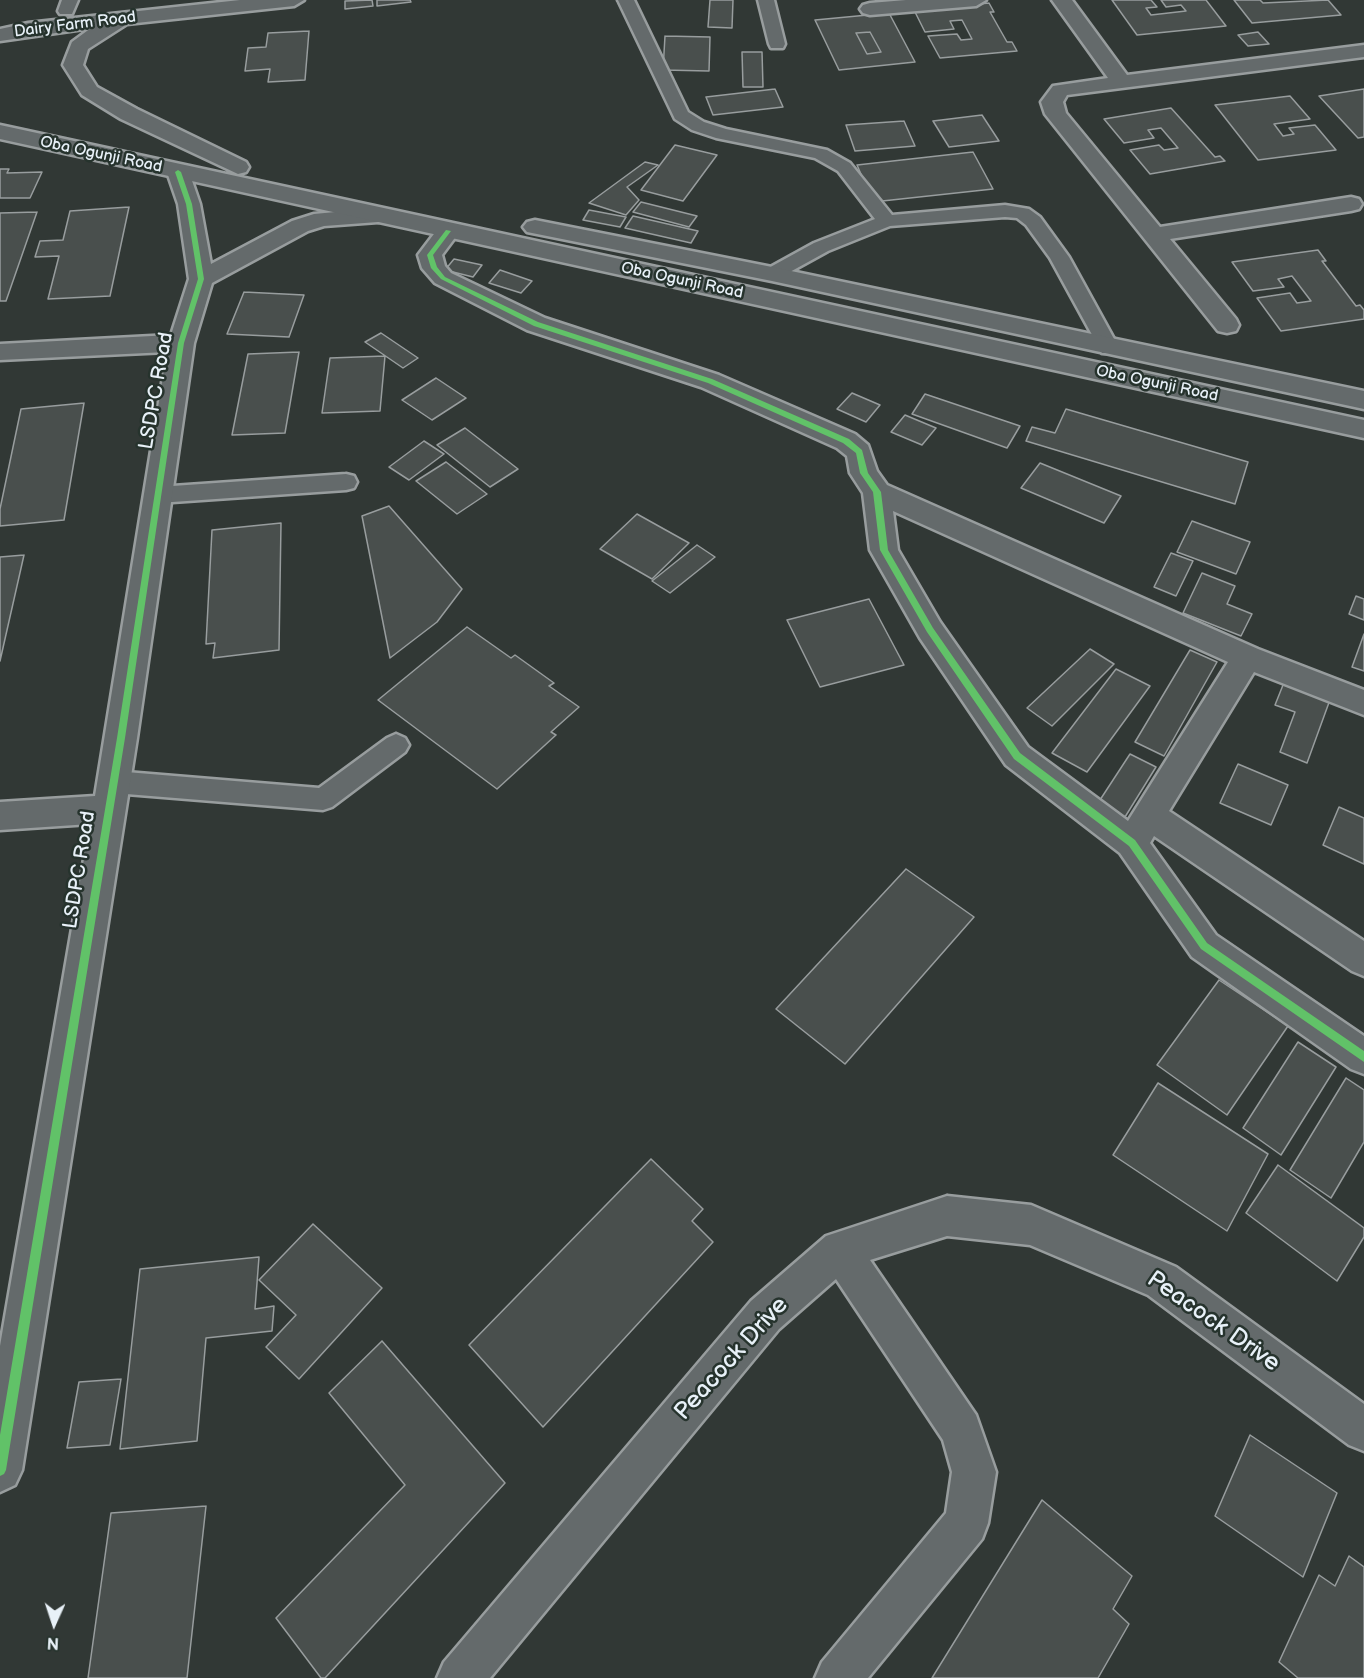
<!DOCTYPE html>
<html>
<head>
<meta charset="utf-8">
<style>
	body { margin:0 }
	#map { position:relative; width:1364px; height:1678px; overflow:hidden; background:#313835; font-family:"Balsamiq Sans",sans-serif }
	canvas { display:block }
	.north { position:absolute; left:24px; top:1594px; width:60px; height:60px; -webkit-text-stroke:4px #26332d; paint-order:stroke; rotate:183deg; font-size:16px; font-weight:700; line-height:24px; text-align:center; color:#e8f1f8 }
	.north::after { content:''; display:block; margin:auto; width:21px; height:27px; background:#e8f1f8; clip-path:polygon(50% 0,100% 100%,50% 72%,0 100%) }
</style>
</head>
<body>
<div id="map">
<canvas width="1364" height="1678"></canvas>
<div class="north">N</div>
</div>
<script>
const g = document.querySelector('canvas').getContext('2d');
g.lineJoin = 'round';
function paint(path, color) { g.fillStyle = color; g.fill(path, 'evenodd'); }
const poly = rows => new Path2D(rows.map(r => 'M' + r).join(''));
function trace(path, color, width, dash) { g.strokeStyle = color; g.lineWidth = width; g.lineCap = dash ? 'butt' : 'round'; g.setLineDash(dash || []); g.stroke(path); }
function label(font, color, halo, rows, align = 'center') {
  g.font = font + ' "Balsamiq Sans",sans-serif'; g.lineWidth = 5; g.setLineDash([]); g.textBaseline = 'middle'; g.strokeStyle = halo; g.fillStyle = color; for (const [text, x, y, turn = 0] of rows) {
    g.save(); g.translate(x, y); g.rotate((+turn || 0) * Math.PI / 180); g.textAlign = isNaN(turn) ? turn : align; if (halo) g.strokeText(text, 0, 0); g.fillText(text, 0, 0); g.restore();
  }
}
const building = poly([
	[372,0,373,6,345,9,345,1,372,0],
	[377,0,410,0,411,2,377,6,377,0],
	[710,0,733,0,732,28,708,27,710,0],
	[1112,0,1151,0,1157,7,1146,8,1151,15,1186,11,1181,5,1166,7,1161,0,1206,0,1226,26,1137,35,1112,0],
	[1234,0,1260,0,1263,3,1328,0,1341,15,1252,23,1234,0],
	[989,3,994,12,990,12,1007,42,1012,42,1017,51,940,58,928,36,957,34,961,40,972,39,962,20,950,21,954,29,925,32,914,10,989,3],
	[889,13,915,62,839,70,815,20,889,13],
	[870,32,881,52,867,54,856,33,870,32],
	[309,31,305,80,268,82,270,69,245,71,248,48,266,47,268,33,309,31],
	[870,32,881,52,867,54,856,33,870,32],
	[1258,32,1269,44,1248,46,1238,35,1258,32],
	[665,36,710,37,709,71,663,70,665,36],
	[742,52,762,52,763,87,743,87,742,52],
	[775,89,783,107,713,115,706,97,775,89],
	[1364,89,1364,137,1358,138,1319,96,1364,89],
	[1290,96,1310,119,1274,124,1283,136,1294,134,1289,128,1315,125,1336,150,1258,160,1215,105,1290,96],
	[1171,108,1215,157,1220,156,1225,161,1150,174,1130,150,1159,145,1164,150,1178,148,1161,128,1148,130,1154,138,1124,143,1104,119,1171,108],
	[982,115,999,141,949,147,933,121,982,115],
	[904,121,915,146,855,151,846,125,904,121],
	[675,145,717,155,683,201,641,190,675,145],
	[973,152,993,189,873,202,857,165,973,152],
	[645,162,658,165,627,187,639,200,626,215,589,203,645,162],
	[0,169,9,169,7,173,42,172,30,198,0,198,0,169],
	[641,202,697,216,689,227,633,212,641,202],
	[129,207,110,296,48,299,59,256,35,257,40,241,63,240,70,211,129,207],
	[589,210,626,217,620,227,583,220,589,210],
	[37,212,6,301,0,301,0,213,37,212],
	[633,216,698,231,691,243,625,228,633,216],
	[1318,250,1326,261,1322,261,1356,306,1360,305,1364,310,1364,319,1281,331,1257,298,1290,293,1297,303,1311,301,1292,276,1278,279,1284,287,1253,291,1232,262,1318,250],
	[454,259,482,265,473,277,445,270,454,259],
	[500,270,532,281,521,293,489,283,500,270],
	[244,292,304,295,289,337,227,334,244,292],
	[381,333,418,358,403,368,365,342,381,333],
	[299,352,285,433,232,435,248,354,299,352],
	[385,356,380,411,322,413,330,358,385,356],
	[436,378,466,398,432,420,402,400,436,378],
	[852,393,880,405,866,422,837,409,852,393],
	[925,394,1020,426,1007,448,912,414,925,394],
	[84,403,64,520,0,526,0,509,21,409,84,403],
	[1066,409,1248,462,1235,504,1026,441,1032,427,1055,433,1066,409],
	[905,415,936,428,922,445,891,432,905,415],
	[465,428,518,469,490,487,437,445,465,428],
	[424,441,444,454,409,480,389,467,424,441],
	[446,462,487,494,457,514,416,481,446,462],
	[1040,463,1121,496,1104,523,1021,488,1040,463],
	[389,506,462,589,437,622,390,658,362,516,389,506],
	[637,514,689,543,652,579,600,549,637,514],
	[1192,521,1250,542,1236,574,1177,552,1192,521],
	[281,523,279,650,213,658,215,643,206,644,212,530,281,523],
	[697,545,715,557,670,593,652,581,697,545],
	[1171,553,1193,561,1176,596,1154,587,1171,553],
	[24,555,0,661,0,557,24,555],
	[1202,573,1235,586,1227,604,1252,614,1241,636,1183,613,1202,573],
	[1356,596,1364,599,1364,620,1349,614,1356,596],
	[869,599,904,665,820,687,787,620,869,599],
	[467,627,511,658,515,655,554,683,549,686,579,707,551,732,556,735,497,789,378,700,467,627],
	[1364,634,1364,671,1352,667,1364,634],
	[1090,649,1114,664,1052,726,1027,708,1090,649],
	[1190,650,1217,662,1164,756,1135,742,1190,650],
	[1116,669,1150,686,1087,772,1052,753,1116,669],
	[1285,680,1331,697,1307,763,1280,752,1295,712,1275,705,1285,680],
	[1130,754,1156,767,1125,817,1098,803,1130,754],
	[1238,764,1288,785,1271,825,1220,803,1238,764],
	[1339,807,1364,818,1364,864,1323,845,1339,807],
	[906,869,974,917,845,1064,776,1009,906,869],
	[1219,980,1288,1026,1227,1115,1157,1065,1219,980],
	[1298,1042,1336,1067,1281,1155,1243,1128,1298,1042],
	[1346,1078,1364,1090,1364,1142,1331,1198,1290,1170,1346,1078],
	[1158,1083,1268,1154,1227,1231,1113,1155,1158,1083],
	[651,1159,703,1209,692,1221,713,1242,543,1427,469,1345,651,1159],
	[1278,1165,1364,1228,1364,1237,1337,1281,1246,1213,1278,1165],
	[313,1224,382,1288,299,1379,266,1347,296,1315,259,1280,313,1224],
	[259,1257,255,1309,274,1306,272,1331,206,1338,197,1441,120,1449,140,1269,259,1257],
	[382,1341,505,1483,325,1678,321,1678,276,1618,405,1485,329,1393,382,1341],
	[121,1379,110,1445,67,1448,79,1382,121,1379],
	[1250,1435,1337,1493,1303,1577,1215,1516,1250,1435],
	[1042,1500,1132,1576,1113,1609,1129,1624,1098,1678,932,1678,1042,1500],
	[206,1506,187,1678,88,1678,111,1513,206,1506],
	[1349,1556,1364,1567,1364,1678,1298,1678,1279,1662,1319,1575,1335,1586,1349,1556]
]);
paint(building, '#494f4d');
trace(building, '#989d9e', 1.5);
const lane = poly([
	[62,0,78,0,72,14,60,14,58,11,62,0],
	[618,0,634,0,688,112,704,122,726,129,827,150,850,163,892,215,1005,205,1029,209,1040,217,1069,257,1119,348,1116,353,1102,353,1050,258,1026,225,1017,218,1005,217,890,226,828,251,779,278,765,278,762,274,765,270,814,243,875,219,838,171,815,158,716,138,692,130,675,119,618,0],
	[758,0,774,0,785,44,783,48,771,48,769,44,758,0],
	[346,474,354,476,357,482,354,488,346,490,158,503,150,501,147,495,150,489,158,487,346,474],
	[396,734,405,738,409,745,405,752,332,807,323,810,114,793,105,790,101,782,105,774,114,771,319,788,387,738,396,734]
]);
const street = poly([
	[906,0,986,0,976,6,870,15,863,13,860,9,863,5,870,3,906,0],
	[1052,0,1072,0,1127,75,1364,45,1364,57,1067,95,1063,102,1066,113,1160,227,1351,197,1359,199,1362,204,1359,209,1351,211,1170,239,1236,319,1239,325,1236,331,1227,333,1218,331,1045,114,1041,102,1053,86,1108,78,1052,0],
	[178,165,186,167,189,172,200,204,211,264,292,221,314,214,378,208,386,210,390,215,386,220,378,222,324,226,308,231,212,283,194,343,137,738,22,1470,15,1485,0,1492,0,1346,90,824,0,830,0,802,95,796,167,352,0,360,0,344,171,335,189,279,178,204,167,172,170,167,178,165],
	[448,224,456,226,460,231,442,255,445,266,451,273,545,318,719,375,855,434,868,445,877,471,887,485,1258,649,1364,690,1364,715,1254,672,1169,811,1364,941,1364,976,1352,971,1154,836,1150,843,1216,935,1364,1036,1364,1074,1351,1069,1192,957,1120,853,1006,765,920,638,870,550,863,493,850,473,847,456,837,448,701,387,527,330,435,283,422,268,418,255,440,226,448,224],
	[893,511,1228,662,1128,821,1028,747,940,622,898,550,893,511],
	[947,1196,1031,1205,1176,1267,1364,1404,1364,1451,1349,1445,1148,1295,1030,1245,947,1236,870,1260,976,1415,996,1472,988,1523,982,1539,868,1678,815,1678,822,1662,946,1513,952,1472,943,1440,836,1279,779,1329,490,1678,437,1678,444,1662,751,1301,826,1236,947,1196]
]);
const secondary = poly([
	[240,0,304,0,294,6,127,24,88,49,83,65,97,87,137,109,246,162,249,167,246,172,238,174,121,119,82,95,63,65,72,42,91,28,0,41,0,29,28,23,240,0],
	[0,125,1364,420,1364,438,0,139,0,125],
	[535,220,772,267,1364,391,1364,409,772,281,527,232,523,227,527,222,535,220]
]);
trace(lane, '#989d9e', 5);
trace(street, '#989d9e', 5);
trace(secondary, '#989d9e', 5);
paint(lane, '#646a6b');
paint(street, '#646a6b');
paint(secondary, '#646a6b');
paint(poly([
	[178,170,181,172,192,204,204,279,184,343,125,738,6,1470,4,1474,0,1476,0,1435,117,738,178,343,198,279,186,204,175,172,178,170],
	[446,230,451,231,433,255,437,267,445,277,538,322,712,379,849,439,862,450,868,473,881,492,888,550,933,628,1020,753,1135,840,1207,943,1364,1051,1364,1062,1201,949,1129,846,1014,759,927,632,880,550,873,492,860,473,856,453,843,443,708,383,534,326,441,279,431,268,427,255,446,230]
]), '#61c268');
label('16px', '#e8f1f8', '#26332d', [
	["Dairy Farm Road",75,25,-7],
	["Oba Ogunji Road",101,155,12],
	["Oba Ogunji Road",682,281,12],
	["Oba Ogunji Road",1157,384,12]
]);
label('20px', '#e8f1f8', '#26332d', [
	["LSDPC Road",157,391,-80],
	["LSDPC Road",80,870,-81]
]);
label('24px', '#e8f1f8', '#26332d', [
	["Peacock Drive",1213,1322,35],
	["Peacock Drive",732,1359,-48]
]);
</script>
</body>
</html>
